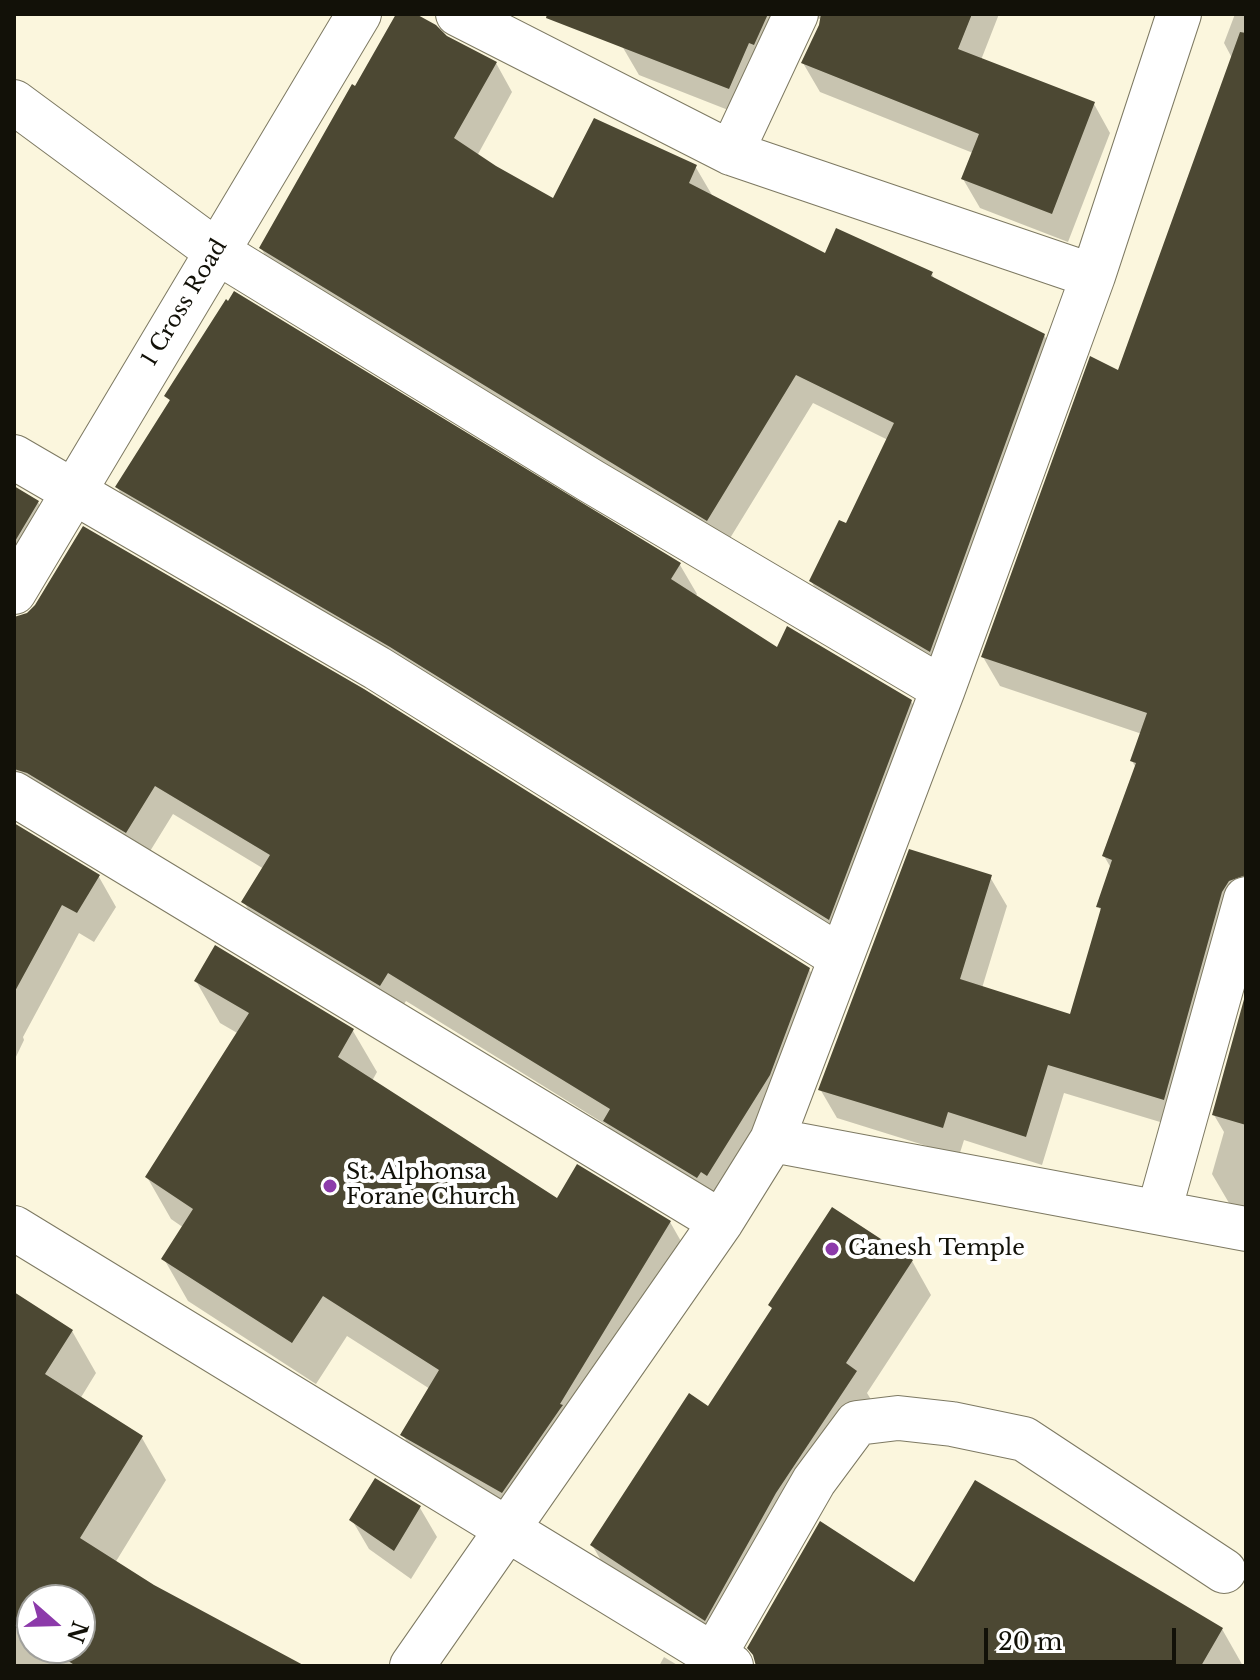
<!DOCTYPE html>
<html>
<head>
<meta charset="utf-8">
<style>
	body { margin:0 }
	#map { position:relative; width:1260px; height:1680px; overflow:hidden; background:#fbf6dd; font-family:"Libre Baskerville",serif }
	canvas { display:block }
	.frame { position:absolute; inset:0; border:16px solid #121108; pointer-events:none }
	.north { position:absolute; left:16px; top:1584px; width:80px; height:80px; box-sizing:border-box; background:#fff; border:2px solid #a0a09c; border-radius:50%; rotate:110deg; font-size:22px; font-weight:700; line-height:32px; text-align:center; color:#121108 }
	.north::after { content:''; display:block; margin:auto; width:28px; height:36px; background:#8c3aaa; clip-path:polygon(50% 0,100% 100%,50% 72%,0 100%) }
	.scale { position:absolute; left:984px; top:1628px; width:192px; height:36px; box-sizing:border-box; border:4px solid #121108; border-top:0; padding-left:10px; font-size:24px; line-height:28px; white-space:nowrap; color:#121108; -webkit-text-stroke:6px #fff; paint-order:stroke }
</style>
</head>
<body>
<div id="map">
<canvas width="1260" height="1680"></canvas>
<div class="frame"></div>
<div class="north">N</div>
<div class="scale">20 m</div>
</div>
<script>
const g = document.querySelector('canvas').getContext('2d');
g.lineJoin = 'round';
function paint(path, color) { g.fillStyle = color; g.fill(path, 'evenodd'); }
const poly = rows => new Path2D(rows.map(r => 'M' + r).join(''));
function trace(path, color, width, dash) { g.strokeStyle = color; g.lineWidth = width; g.lineCap = dash ? 'butt' : 'round'; g.setLineDash(dash || []); g.stroke(path); }
function label(font, color, halo, rows, align = 'center') {
  g.font = font + ' "Libre Baskerville",serif'; g.lineWidth = 8; g.setLineDash([]); g.textBaseline = 'middle'; g.strokeStyle = halo; g.fillStyle = color; for (const [text, x, y, turn = 0] of rows) {
    g.save(); g.translate(x, y); g.rotate((+turn || 0) * Math.PI / 180); g.textAlign = isNaN(turn) ? turn : align; if (halo) g.strokeText(text, 0, 0); g.fillText(text, 0, 0); g.restore();
  }
}
paint(poly([
	[398,14,412,14,445,38,496,63,512,92,477,156,553,200,695,166,712,195,826,256,932,274,935,281,1044,335,1061,365,946,680,828,610,811,581,847,526,888,440,813,403,724,548,278,277,261,248],
	[635,14,999,14,981,60,1094,104,1110,133,1068,242,980,208,963,179,973,153,820,92,803,63,822,19,810,18,746,117,639,75,622,46],
	[1235,14,1246,14,1246,909,1180,1128,1064,1093,1042,1165,964,1140,959,1156,837,1118,820,1089,990,877,1007,906,982,988,1071,1016,1102,912,1098,906,1111,868,1104,856,1136,768,1132,761,1142,734,1000,686,983,657,1119,373,1232,58,1224,43],
	[167,396,680,565,697,594,695,597,777,649,911,701,928,731,845,948,134,516,117,487,171,403],
	[14,488,38,502,55,532,14,601],
	[14,619,809,969,826,1000,725,1205,622,1151,608,1126,406,1001,397,1015,261,932,244,902,264,869,173,814,144,861,14,807],
	[14,826,99,877,116,907,94,942,79,933,23,1037,24,1040,14,1061],
	[196,981,353,1031,377,1072,372,1081,558,1201,670,1222,694,1264,526,1534,427,1477,403,1435,430,1389,347,1336,316,1384,188,1301,164,1259,184,1228,171,1219,147,1177,239,1034,220,1023],
	[1246,999,1246,1208,1229,1203,1212,1174,1224,1132,1214,1115],
	[912,1261,931,1295,867,1393,875,1406,725,1653,612,1579,592,1545],
	[14,1295,72,1331,96,1373,80,1399,142,1438,166,1480,115,1563,153,1587,301,1666,14,1666],
	[32,1600,80,1600,80,1648,32,1648],
	[420,1508,437,1537,411,1579,369,1549,352,1520],
	[915,1585,1222,1629,1243,1666,758,1666],
	[664,1657,679,1666,659,1666]
]), '#0003');
paint(poly([
	[396,14,416,14,436,25,447,36,497,62,454,138,496,166,553,198,594,118,697,165,689,183,825,253,836,228,933,272,931,276,1045,334,930,652,809,581,839,520,846,523,894,423,796,375,707,521,259,248,352,84,355,86],
	[547,14,768,14,754,45,749,43,729,89,546,18],
	[821,14,972,14,958,49,1095,102,1052,214,961,179,979,134,801,63,819,25],
	[1240,32,1246,33,1246,875,1229,881,1222,892,1164,1100,1048,1065,1026,1137,948,1112,943,1128,818,1090,909,849,992,875,960,979,1070,1014,1101,908,1096,907,1112,860,1102,856,1136,763,1130,761,1147,713,981,657,1090,356,1118,370],
	[234,291,681,563,671,579,777,647,787,626,912,700,829,920,390,647,115,487,170,400,164,396,226,299,228,301],
	[14,486,39,501,14,543],
	[83,526,364,689,810,968,770,1075,707,1176,701,1172,697,1178,603,1121,610,1109,388,973,380,986,241,902,270,855,155,786,126,833,27,773,14,769,14,617,27,613,35,605],
	[14,823,100,875,77,913,62,905,14,993],
	[215,945,354,1029,338,1057,557,1198,577,1164,671,1221,560,1404,563,1405,560,1409,502,1493,400,1435,439,1370,323,1296,292,1343,161,1259,193,1209,145,1177,249,1013,194,981],
	[1246,992,1246,1125,1212,1115],
	[832,1207,913,1260,846,1363,857,1371,776,1493,705,1621,590,1545,689,1393,708,1406,772,1308,768,1305],
	[14,1292,73,1330,45,1374,143,1436,80,1538,154,1585,305,1666,76,1666,48,1648,80,1648,80,1600,32,1600,32,1638,14,1626],
	[375,1478,421,1506,394,1551,349,1520],
	[975,1480,1223,1628,1201,1666,756,1666,753,1655,747,1648,820,1521,914,1582]
]), '#4c4833');
const minor = poly([
	[14,102,216,251,591,481,943,689],
	[731,153,796,14],
	[1093,276,1179,14],
	[14,457,377,668,840,957],
	[14,592,359,14],
	[14,794,721,1222],
	[772,1140,1246,1229],
	[1159,1211,1246,899],
	[14,1228,731,1666],
	[714,1655,814,1481,857,1423,898,1418,952,1424,1024,1439,1224,1571],
	[412,1666,721,1222,772,1140,943,689,1093,276,731,153,458,14]
]);
trace(minor, '#7d7962', 46);
trace(minor, '#fff', 44);
for (const [x, y, r, color] of [
	[330,1186,8,"#8c3aaa"],
	[832,1249,8,"#8c3aaa"]
]) { const dot = new Path2D(); dot.arc(x, y, r, 0, 2 * Math.PI); g.fillStyle = color; g.fill(dot); trace(dot, '#fff', 3); }
label('22px', '#121108', '#fff', [
	["1 Cross Road",185,303,-59]
]);
label('22px', '#121108', '#fff', [
	["St. Alphonsa",346,1173],
	["Forane Church",346,1198],
	["Ganesh Temple",848,1249]
], 'left');
</script>
</body>
</html>
